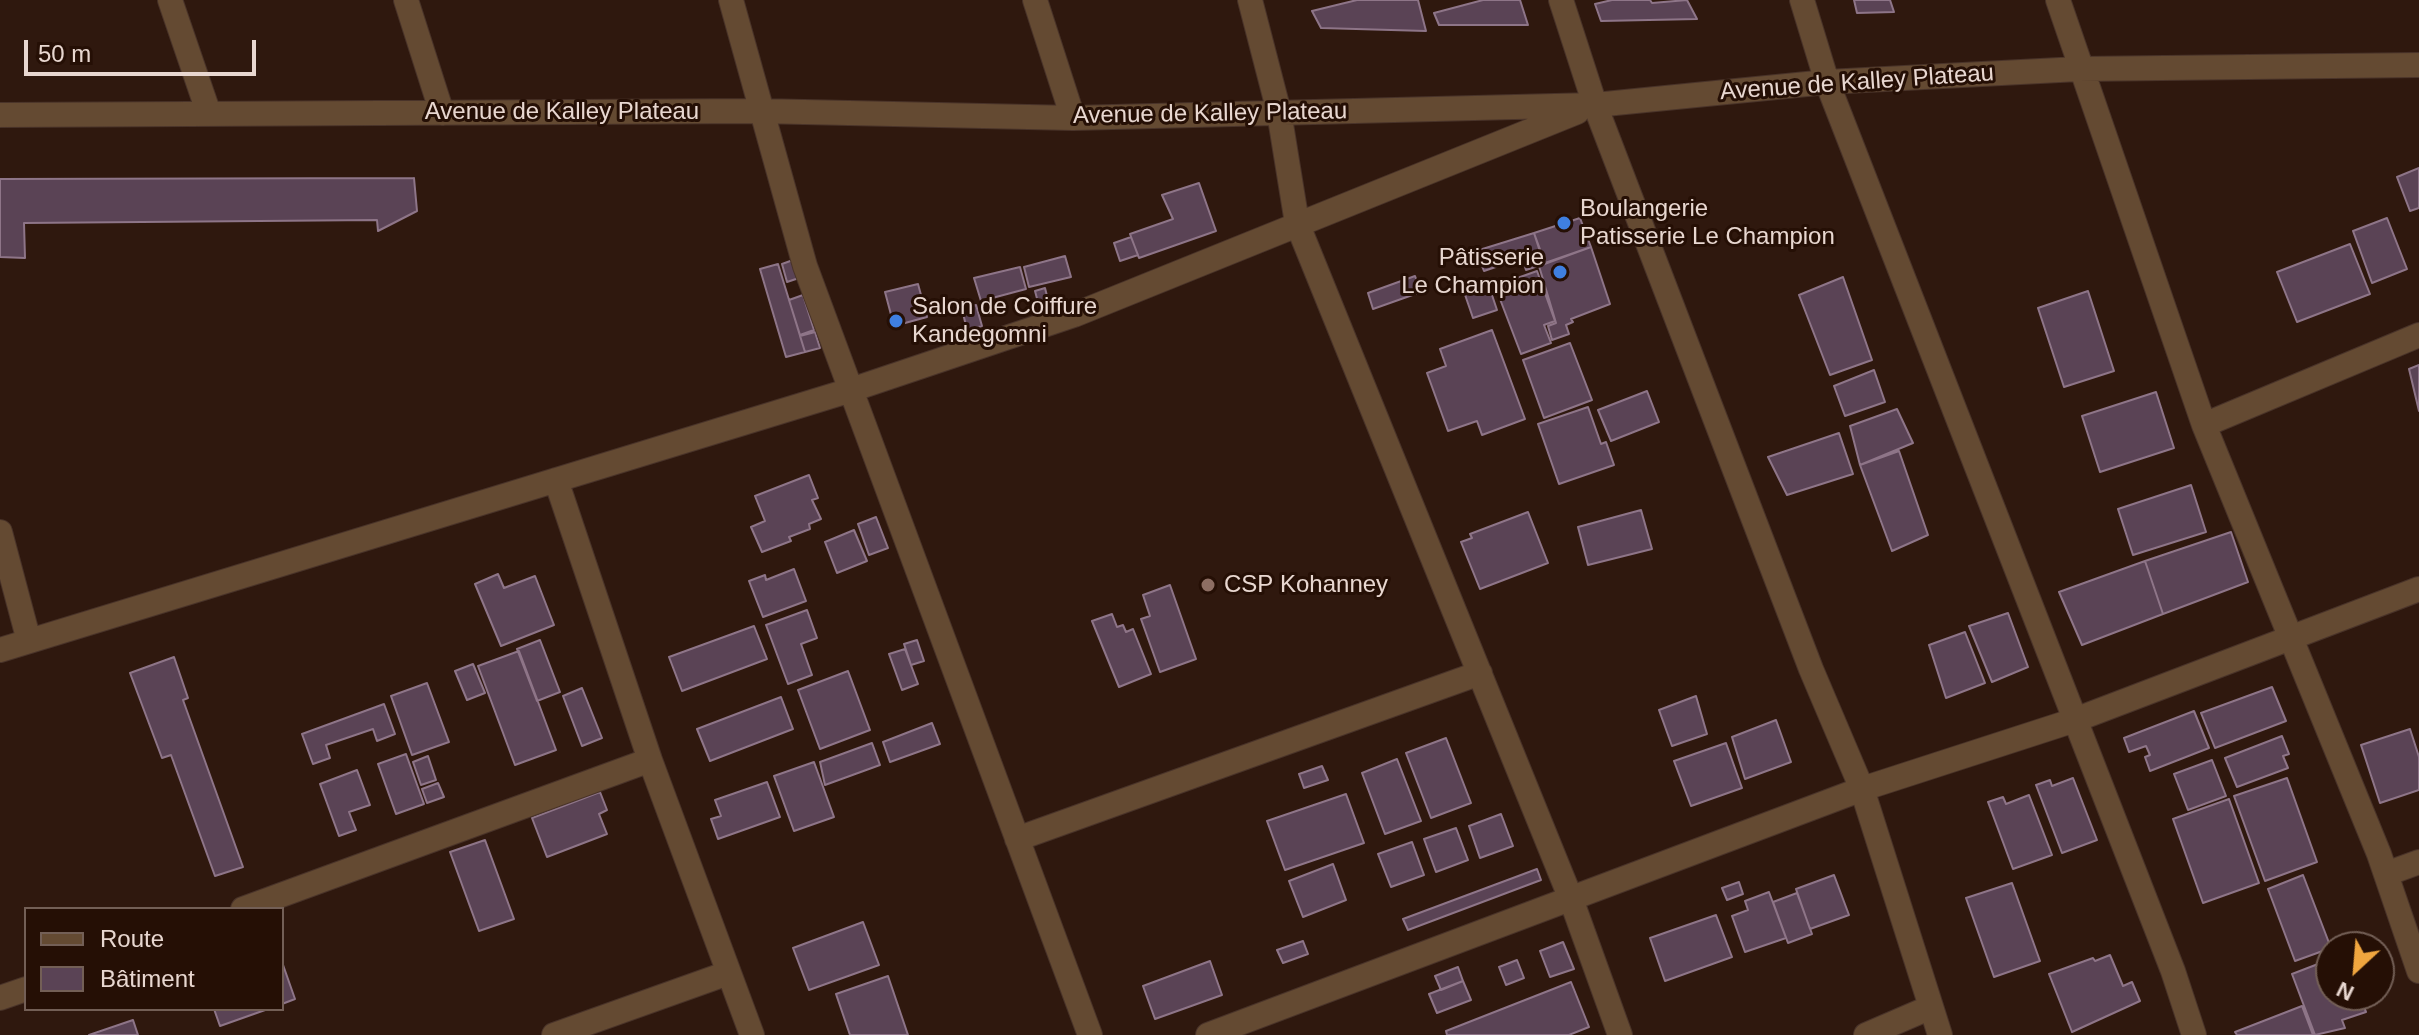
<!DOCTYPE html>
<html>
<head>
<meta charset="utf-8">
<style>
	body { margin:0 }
	#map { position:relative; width:2419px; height:1035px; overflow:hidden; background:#2f180e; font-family:Helvetica,sans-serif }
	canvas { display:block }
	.legend { position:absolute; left:24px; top:907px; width:260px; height:104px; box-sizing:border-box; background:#250f05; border:2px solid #735f56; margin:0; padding:10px 14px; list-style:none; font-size:24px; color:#e8d7d0 }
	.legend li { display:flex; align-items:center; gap:16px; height:40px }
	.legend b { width:40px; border:2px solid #735f56 }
	.north { position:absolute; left:2315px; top:931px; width:80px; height:80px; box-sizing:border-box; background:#250f05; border:2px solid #735f56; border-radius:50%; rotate:206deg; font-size:22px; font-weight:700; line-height:32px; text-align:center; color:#e8d7d0 }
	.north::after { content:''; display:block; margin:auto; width:28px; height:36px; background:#f0a63f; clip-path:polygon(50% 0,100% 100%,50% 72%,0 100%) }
	.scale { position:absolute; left:24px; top:40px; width:232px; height:36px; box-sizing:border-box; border:4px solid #e8d7d0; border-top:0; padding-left:10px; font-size:24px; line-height:28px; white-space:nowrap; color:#e8d7d0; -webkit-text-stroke:6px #250f05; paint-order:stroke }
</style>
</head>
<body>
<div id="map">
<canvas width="2419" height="1035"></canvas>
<ul class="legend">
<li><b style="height:10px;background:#644a32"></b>Route</li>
<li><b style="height:22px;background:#5a4355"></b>Bâtiment</li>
</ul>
<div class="north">N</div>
<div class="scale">50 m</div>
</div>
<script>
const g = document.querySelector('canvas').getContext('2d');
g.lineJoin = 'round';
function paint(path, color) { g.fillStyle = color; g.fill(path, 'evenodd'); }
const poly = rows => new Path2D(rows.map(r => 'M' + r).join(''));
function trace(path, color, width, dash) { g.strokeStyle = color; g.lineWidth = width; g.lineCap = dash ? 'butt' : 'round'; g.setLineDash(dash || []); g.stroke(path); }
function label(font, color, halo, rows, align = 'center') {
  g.font = font + ' Helvetica,sans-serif'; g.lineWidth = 6; g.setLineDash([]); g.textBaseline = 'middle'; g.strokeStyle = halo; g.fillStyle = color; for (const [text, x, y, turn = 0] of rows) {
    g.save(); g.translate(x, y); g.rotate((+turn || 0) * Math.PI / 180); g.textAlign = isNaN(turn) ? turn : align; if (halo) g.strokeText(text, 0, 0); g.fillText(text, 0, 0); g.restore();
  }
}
const building = poly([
	[1357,0,1418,0,1426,31,1321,28,1312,11,1357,0],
	[1483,0,1520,0,1528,25,1439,25,1434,13,1483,0],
	[1612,0,1650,0,1652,3,1687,0,1697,19,1601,21,1595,4,1612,0],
	[1854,0,1890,0,1894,12,1857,13,1854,0],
	[2419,168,2419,208,2410,211,2397,177,2419,168],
	[414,178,417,211,378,231,377,220,24,223,25,258,0,257,0,179,414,178],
	[1199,183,1216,231,1139,258,1130,234,1173,219,1162,195,1199,183],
	[1580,218,1591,247,1545,263,1534,233,1580,218],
	[2387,218,2407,269,2372,283,2353,231,2387,218],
	[1534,233,1544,264,1526,270,1522,258,1484,271,1476,251,1534,233],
	[1131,237,1138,255,1120,261,1114,243,1131,237],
	[2350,244,2370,294,2297,322,2277,272,2350,244],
	[1591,247,1610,304,1571,319,1573,322,1566,325,1569,334,1552,340,1548,326,1556,323,1539,266,1591,247],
	[1065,256,1071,277,1029,287,1024,267,1065,256],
	[793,260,799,278,787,282,782,264,793,260],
	[778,264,805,352,786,357,760,269,778,264],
	[1020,267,1026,289,981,301,974,278,1020,267],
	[1537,271,1555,321,1544,325,1551,343,1521,354,1495,286,1537,271],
	[1415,276,1421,292,1373,309,1368,293,1415,276],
	[1843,277,1872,360,1830,375,1799,295,1843,277],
	[1487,280,1497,310,1473,318,1463,289,1487,280],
	[918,284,927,317,894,326,885,292,918,284],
	[1045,288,1049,304,1039,306,1035,291,1045,288],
	[2088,291,2114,371,2064,387,2038,308,2088,291],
	[803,295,814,330,800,335,789,300,803,295],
	[976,305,982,326,967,330,962,309,976,305],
	[1492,330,1525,419,1482,435,1477,421,1448,431,1427,373,1446,366,1440,349,1492,330],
	[815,332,820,348,805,352,800,336,815,332],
	[1570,343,1592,400,1544,418,1523,360,1570,343],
	[2419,365,2419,411,2409,369,2419,365],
	[1874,370,1885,402,1845,416,1834,386,1874,370],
	[1647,391,1659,422,1611,441,1598,410,1647,391],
	[2156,392,2174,448,2100,472,2082,416,2156,392],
	[1588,407,1601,444,1606,442,1614,465,1559,484,1538,424,1588,407],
	[1897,409,1913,443,1860,465,1850,426,1897,409],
	[1839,433,1853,474,1787,495,1768,457,1839,433],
	[1899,451,1928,535,1892,551,1860,465,1899,451],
	[809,475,818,498,812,500,821,519,809,524,810,529,789,537,791,541,762,552,751,527,765,521,755,496,809,475],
	[2191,485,2206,532,2133,555,2118,509,2191,485],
	[1641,510,1652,549,1588,565,1578,527,1641,510],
	[1528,512,1548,563,1480,589,1461,542,1472,538,1470,534,1528,512],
	[876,517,888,548,869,555,858,524,876,517],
	[854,530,867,561,837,573,825,542,854,530],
	[2231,532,2248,582,2163,614,2145,561,2231,532],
	[2145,561,2163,614,2082,645,2059,592,2145,561],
	[794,569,806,601,763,617,749,581,765,575,766,580,794,569],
	[498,574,504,588,535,576,554,625,501,646,475,584,498,574],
	[1170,585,1196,659,1160,672,1141,619,1150,616,1143,595,1170,585],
	[807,610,817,638,801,644,812,675,788,684,766,625,807,610],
	[2008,613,2028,667,1992,682,1969,626,2008,613],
	[1112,614,1117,627,1123,625,1126,632,1133,629,1151,674,1119,687,1092,621,1112,614],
	[754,626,767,659,682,691,669,657,754,626],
	[1965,632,1985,683,1946,698,1929,645,1965,632],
	[540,640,560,692,537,701,517,649,540,640],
	[917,640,924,661,911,665,904,644,917,640],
	[905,649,918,684,902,690,889,654,905,649],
	[519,651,556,750,515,765,478,666,519,651],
	[174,657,188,698,183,700,243,867,215,876,171,755,162,758,130,673,174,657],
	[473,664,485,693,467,700,455,671,473,664],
	[848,671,870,730,820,749,798,690,848,671],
	[427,683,449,742,412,755,391,696,427,683],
	[2272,687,2286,721,2215,748,2201,713,2272,687],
	[582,688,602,738,582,746,563,696,582,688],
	[1696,696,1707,734,1672,746,1659,710,1696,696],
	[781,697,793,729,710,761,697,729,781,697],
	[384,704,395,734,377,741,373,729,326,745,330,758,313,764,302,734,384,704],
	[2194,711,2209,748,2150,771,2145,757,2150,755,2146,746,2129,752,2124,738,2194,711],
	[1776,720,1791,762,1745,779,1732,737,1776,720],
	[932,723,940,744,890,762,883,742,932,723],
	[2410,729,2419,757,2419,790,2380,803,2361,745,2410,729],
	[2282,736,2289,754,2283,756,2288,768,2237,787,2225,758,2282,736],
	[1446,738,1471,803,1431,818,1406,753,1446,738],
	[872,743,880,765,825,785,820,762,872,743],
	[1726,743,1742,788,1691,806,1674,761,1726,743],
	[406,754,424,804,396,814,378,764,406,754],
	[428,756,436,780,421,785,413,762,428,756],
	[1397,759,1421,821,1385,834,1362,773,1397,759],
	[2212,760,2226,796,2188,810,2174,774,2212,760],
	[814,762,834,817,794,831,774,776,814,762],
	[1322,766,1328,780,1304,788,1299,774,1322,766],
	[357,770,370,805,349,812,356,830,339,836,320,784,357,770],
	[2073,778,2097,840,2062,853,2036,785,2050,780,2052,786,2073,778],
	[2287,778,2317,862,2265,881,2234,796,2287,778],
	[767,782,780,817,718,839,711,819,721,816,715,800,767,782],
	[438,783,444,797,427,803,422,789,438,783],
	[600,792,607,810,599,814,607,834,547,857,532,818,600,792],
	[1346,794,1364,843,1285,870,1267,821,1346,794],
	[2029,795,2052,855,2013,869,1988,802,2003,797,2006,804,2029,795],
	[2229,799,2259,883,2203,903,2173,819,2229,799],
	[1501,814,1513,846,1480,858,1469,826,1501,814],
	[1456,828,1468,860,1436,872,1424,839,1456,828],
	[485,840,514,919,479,931,450,852,485,840],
	[1412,842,1424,875,1391,887,1378,854,1412,842],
	[1333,864,1346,900,1303,917,1289,881,1333,864],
	[1537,869,1541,880,1408,930,1403,919,1537,869],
	[1834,875,1849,915,1810,929,1796,889,1834,875],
	[2303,875,2331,948,2295,961,2268,889,2303,875],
	[1739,882,1743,894,1727,900,1722,888,1739,882],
	[2012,883,2040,961,1994,977,1966,898,2012,883],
	[1769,892,1786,938,1745,952,1732,916,1748,910,1745,901,1769,892],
	[1797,893,1812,934,1788,943,1773,902,1797,893],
	[1716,915,1732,957,1665,981,1650,938,1716,915],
	[863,922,879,965,809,990,793,948,863,922],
	[1303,941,1308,954,1283,963,1277,950,1303,941],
	[1563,942,1574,969,1550,977,1540,951,1563,942],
	[2110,955,2123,986,2132,982,2140,1001,2072,1032,2049,974,2093,958,2095,961,2110,955],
	[2331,959,2331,995,2359,995,2366,1012,2342,1020,2345,1028,2315,1035,2292,974,2331,959],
	[1517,960,1524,978,1506,985,1499,967,1517,960],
	[1210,961,1222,995,1155,1019,1143,986,1210,961],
	[282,962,295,999,282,1004,282,962],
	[1458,967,1463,981,1441,990,1435,976,1458,967],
	[888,976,908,1035,850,1035,836,994,888,976],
	[1463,981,1471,1000,1437,1013,1429,994,1463,981],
	[1571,982,1589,1027,1569,1035,1447,1035,1446,1031,1571,982],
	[2302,1006,2313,1035,2237,1035,2235,1032,2302,1006],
	[214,1009,268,1009,220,1026,214,1009],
	[133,1020,138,1035,89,1035,133,1020]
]);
paint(building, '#5a4355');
trace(building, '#8e7588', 2);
const minor = poly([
	[170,0,209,114],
	[406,0,442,113],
	[731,0,805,266,1090,1035],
	[1035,0,1073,118],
	[1250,0,1279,112,1297,223,1571,899,1620,1035],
	[1561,0,1595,105,1811,669,1862,789,1940,1035],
	[1802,0,1827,82,2173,971,2194,1035],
	[2058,0,2204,425,2379,854,2419,971],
	[0,115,759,111,1073,118,1595,105,1827,82,2079,69,2419,65],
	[2204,425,2419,335],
	[556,480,650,760,752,1035],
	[0,532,29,641],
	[0,650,851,390,1074,315,1577,112],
	[1017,839,1480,673],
	[2386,874,2419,862],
	[243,909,650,760],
	[0,998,26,989],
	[554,1035,728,973],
	[1208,1035,1862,789,2075,720,2419,589],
	[1866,1035,1931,1007]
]);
trace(minor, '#493329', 26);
trace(minor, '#644a32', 24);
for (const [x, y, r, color] of [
	[1564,223,8,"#3f7fe0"],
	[1560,272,8,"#3f7fe0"],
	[896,321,8,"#3f7fe0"],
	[1208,585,8,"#8d6e63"]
]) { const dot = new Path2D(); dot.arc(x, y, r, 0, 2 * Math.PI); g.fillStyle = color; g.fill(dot); trace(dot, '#250f05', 3); }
label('24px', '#e8d7d0', '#250f05', [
	["Avenue de Kalley Plateau",1857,83,-4],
	["Avenue de Kalley Plateau",562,112],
	["Avenue de Kalley Plateau",1210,114,-1]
]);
label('24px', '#e8d7d0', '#250f05', [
	["Boulangerie",1580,209],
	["Patisserie Le Champion",1580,237],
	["Pâtisserie",1544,258,"right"],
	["Le Champion",1544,286,"right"],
	["Salon de Coiffure",912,307],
	["Kandegomni",912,335],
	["CSP Kohanney",1224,585]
], 'left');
</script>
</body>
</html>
